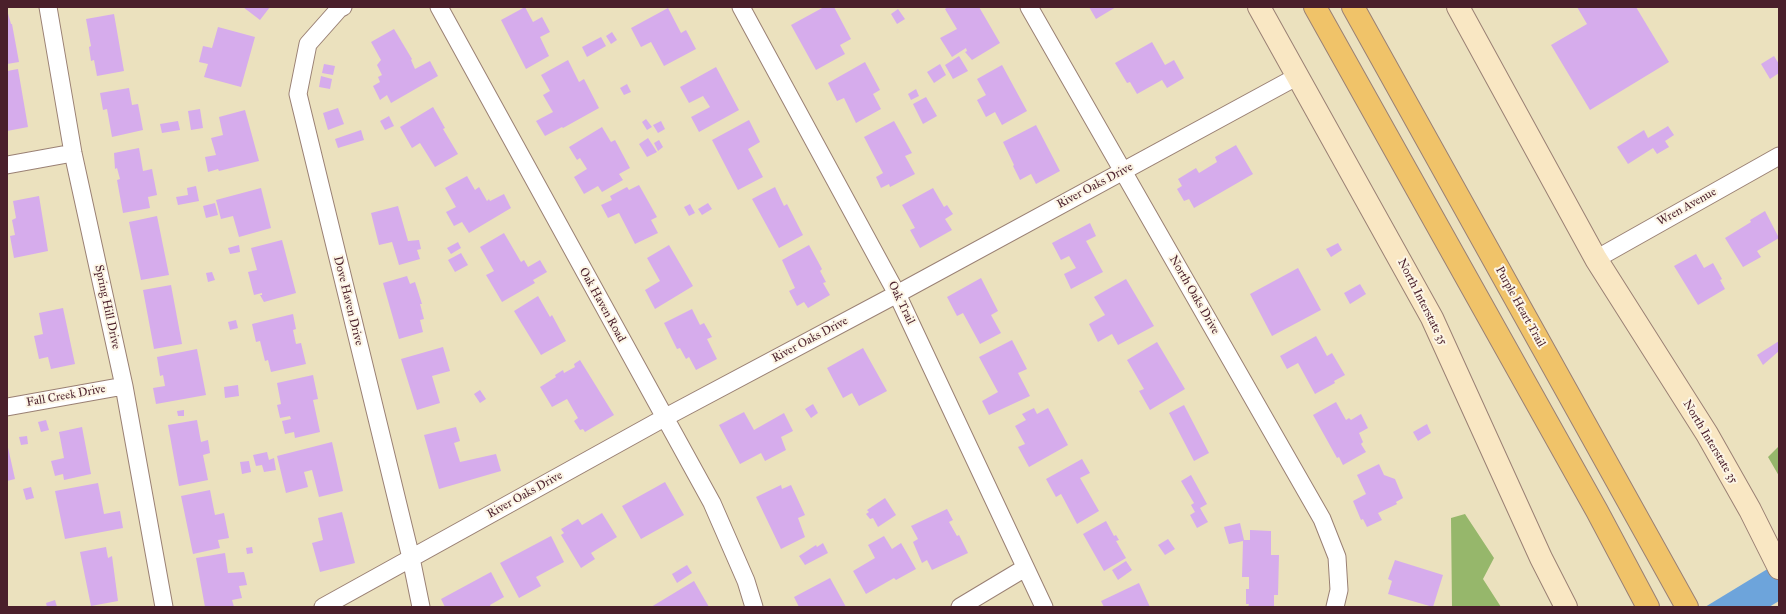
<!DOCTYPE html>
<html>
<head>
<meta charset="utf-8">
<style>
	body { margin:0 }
	#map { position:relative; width:1786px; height:614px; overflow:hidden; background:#ebe1be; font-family:"IM FELL Great Primer",serif }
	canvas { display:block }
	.frame { position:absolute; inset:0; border:8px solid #4a1f2b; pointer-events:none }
</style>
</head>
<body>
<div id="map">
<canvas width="1786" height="614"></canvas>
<div class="frame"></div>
</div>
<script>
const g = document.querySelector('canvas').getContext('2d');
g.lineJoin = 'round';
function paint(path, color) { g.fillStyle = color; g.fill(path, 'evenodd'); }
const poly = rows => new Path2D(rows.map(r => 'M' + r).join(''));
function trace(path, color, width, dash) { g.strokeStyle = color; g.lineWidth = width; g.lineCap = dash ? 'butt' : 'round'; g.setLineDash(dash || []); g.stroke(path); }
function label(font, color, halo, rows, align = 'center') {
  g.font = font + ' "IM FELL Great Primer",serif'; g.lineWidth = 4; g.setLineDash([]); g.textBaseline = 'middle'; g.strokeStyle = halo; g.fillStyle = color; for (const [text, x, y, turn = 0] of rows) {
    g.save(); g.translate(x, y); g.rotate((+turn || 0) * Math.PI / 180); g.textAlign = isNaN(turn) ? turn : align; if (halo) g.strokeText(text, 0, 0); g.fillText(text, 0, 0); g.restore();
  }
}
paint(poly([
	[1779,446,1779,476,1768,457],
	[1465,514,1494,558,1483,579,1501,607,1452,607,1451,518]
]), '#96b76b');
paint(poly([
	[1779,562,1779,601,1769,607,1705,607]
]), '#6da4db');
paint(poly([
	[243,7,270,7,260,20],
	[525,7,533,22,542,17,550,32,540,37,549,56,526,69,501,20],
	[824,7,834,7,851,39,840,45,845,54,816,70,791,25],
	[948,7,979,7,1000,43,972,60,965,52,967,51,966,48,952,57,940,38,957,29,945,9],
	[1089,7,1116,7,1096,19],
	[1577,7,1636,7,1669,62,1590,110,1551,45,1587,24],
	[668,8,681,33,686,30,696,49,664,66,651,42,641,47,631,28],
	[898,9,905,19,897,24,891,14],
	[7,10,11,24,12,24,19,62,7,64],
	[114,14,124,71,97,76,94,60,91,61,89,47,91,46,86,19],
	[218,27,255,37,241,87,204,77,208,64,199,62,203,46,212,48],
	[394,29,412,59,411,60,415,69,430,61,438,76,391,103,387,95,380,100,373,86,380,82,378,77,382,75,377,65,381,60,371,42],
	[612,32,617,40,611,44,606,36],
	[601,37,606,46,587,57,582,47],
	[1152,42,1165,65,1174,60,1184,78,1167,88,1162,80,1137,94,1130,82,1127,83,1115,63],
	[959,56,968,71,953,79,945,65],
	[1774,56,1779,64,1779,73,1770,79,1761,64],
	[568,60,579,82,584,79,599,108,563,128,562,127,545,136,536,121,553,112,543,95,550,91,541,75],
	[865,62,880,90,873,94,881,109,856,123,844,98,837,101,828,83],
	[324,64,335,66,333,75,322,73],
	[940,64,946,75,934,83,927,72],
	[1002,65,1027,111,1002,125,995,112,986,117,977,100,986,95,977,79],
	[716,67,739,110,699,132,691,117,710,107,703,96,689,103,680,87],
	[18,69,28,127,7,131,7,71],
	[321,76,332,79,330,89,319,87],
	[627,84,631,92,624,95,620,88],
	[129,88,132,105,138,104,143,130,112,137,107,109,103,110,100,93],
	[916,89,919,96,911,100,908,94],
	[926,97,937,116,923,124,913,104],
	[433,107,445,128,443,129,458,154,435,167,420,143,412,148,400,127],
	[338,108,344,124,328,130,323,113],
	[200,109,203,128,191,130,188,111],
	[245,110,259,161,219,171,218,169,208,172,205,157,216,155,211,138,223,135,219,117],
	[389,116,394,126,385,130,380,121],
	[646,119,652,127,647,130,642,122],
	[749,120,760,142,748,149,763,177,738,190,712,140],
	[178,121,180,130,162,133,160,124],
	[661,121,665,129,658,133,653,125],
	[894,121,912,153,905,156,915,174,890,187,889,184,881,188,876,177,883,173,864,137],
	[1036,125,1060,171,1036,184,1031,174,1020,180,1013,166,1014,165,1003,142],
	[1668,126,1674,135,1665,141,1669,147,1657,154,1653,148,1628,164,1617,147,1644,130,1648,138],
	[602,127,611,142,615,140,630,168,619,174,623,180,602,192,598,186,584,194,574,177,587,169,580,158,577,160,569,147],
	[361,130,364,140,338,148,335,139],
	[648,138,657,152,647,157,639,144],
	[659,140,663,147,658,151,654,143],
	[1236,145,1253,174,1194,208,1189,199,1184,201,1177,189,1182,186,1178,179,1196,168,1199,173,1217,162,1215,157],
	[139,148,143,171,152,169,157,195,148,197,150,208,123,213,117,180,120,179,117,168,115,169,114,153],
	[467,176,475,190,479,187,487,201,489,199,490,201,504,194,511,208,469,233,462,222,454,226,446,212,456,207,445,188],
	[639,185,657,217,651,220,658,233,635,244,619,213,608,218,601,205,612,200,610,196,627,187,629,190],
	[196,186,199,201,178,205,176,197,188,195,187,188],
	[775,187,784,206,787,204,803,235,779,248,752,199],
	[261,188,271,228,239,237,233,216,221,219,216,200],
	[933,188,944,207,947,205,953,214,945,219,952,230,920,248,910,230,915,228,902,205],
	[39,196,48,251,14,258,10,236,15,235,12,220,16,218,13,201],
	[215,203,218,215,206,218,203,206],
	[708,203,712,209,702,215,698,209],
	[690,204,695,213,689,216,684,207],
	[398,206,408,241,419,240,421,249,417,250,420,259,399,265,392,242,379,245,371,213],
	[1765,211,1779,238,1757,251,1761,257,1743,267,1725,238,1751,222,1750,220],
	[157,216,169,275,141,280,129,222],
	[1090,223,1096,236,1086,241,1103,272,1071,289,1064,274,1076,268,1069,256,1061,260,1052,243],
	[504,233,521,262,524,260,528,267,540,260,547,272,533,280,535,283,502,302,486,275,494,271,480,247],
	[282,240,296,293,264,302,260,295,262,295,262,293,254,295,248,272,257,270,251,248],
	[458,242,461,248,451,254,447,248],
	[1338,243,1342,250,1331,257,1326,249],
	[239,245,240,252,230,254,228,248],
	[669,245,693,286,655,309,645,290,660,281,647,258],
	[809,245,822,269,820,271,826,282,823,283,830,295,808,308,804,302,797,306,789,291,795,288,782,260],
	[461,253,468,265,455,272,448,260],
	[1696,254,1704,268,1713,263,1722,279,1720,280,1725,289,1698,305,1674,266],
	[1298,268,1321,310,1272,336,1250,294],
	[212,272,215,280,208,282,206,273],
	[407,276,410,284,415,282,422,304,420,304,424,319,420,320,423,332,399,339,383,283],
	[981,278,998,311,991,315,1001,333,980,344,963,313,957,316,947,297],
	[1126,279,1154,326,1118,345,1112,334,1098,342,1089,324,1105,315,1094,297],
	[1360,284,1366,294,1350,304,1344,293],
	[171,285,182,344,154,349,143,290],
	[538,296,550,317,552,315,566,341,541,355,514,311],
	[63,308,75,364,51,369,48,357,39,359,34,336,43,334,39,313],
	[692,309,700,325,704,323,712,337,707,339,717,359,696,370,689,357,686,359,680,348,677,349,664,323],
	[293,314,296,329,293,330,296,344,301,343,306,364,271,372,268,360,265,361,260,341,256,342,252,324],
	[236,320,238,328,230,330,228,322],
	[1316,336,1327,356,1332,353,1345,375,1334,381,1335,383,1315,394,1298,363,1287,369,1280,356],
	[1012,340,1027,369,1018,373,1030,396,989,415,982,401,998,392,979,357],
	[1779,341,1779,351,1763,365,1757,355],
	[1157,342,1185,389,1150,410,1139,391,1144,389,1127,360],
	[443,347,450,371,432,376,440,403,417,410,401,359],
	[863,348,887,391,859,406,852,393,843,398,827,368],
	[197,349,206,395,156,404,153,388,165,386,163,375,160,376,157,357],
	[580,360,614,415,585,432,583,429,580,430,574,421,578,418,567,399,552,407,540,387,556,377,555,375,563,370,564,373,575,367,574,364],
	[313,375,318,399,313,400,320,432,295,438,294,432,285,434,282,421,291,419,290,416,280,418,277,405,281,404,277,383],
	[238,385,239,396,225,398,224,387],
	[480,390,486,399,480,403,474,394],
	[1336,402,1346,420,1349,418,1351,420,1361,414,1368,428,1359,433,1363,442,1361,444,1366,452,1343,465,1339,457,1337,458,1313,415],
	[813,404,818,413,811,418,805,409],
	[1184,405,1209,453,1194,461,1169,413],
	[1034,408,1037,414,1048,408,1068,445,1029,467,1018,447,1025,444,1015,426,1026,420,1022,414],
	[184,410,184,416,178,416,177,411],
	[744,412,754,430,784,413,793,431,781,437,786,450,765,461,761,453,740,464,719,425],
	[46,420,49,430,41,432,38,422],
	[197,420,201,442,208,440,210,453,203,455,208,480,179,486,168,425],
	[1427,424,1431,433,1418,441,1413,432],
	[82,427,91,474,64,480,63,474,55,476,51,461,64,458,59,432],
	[456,427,460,441,454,443,460,462,496,454,501,471,439,489,424,435],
	[27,436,28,444,21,445,19,437],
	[332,442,343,491,319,497,312,470,304,472,308,487,286,493,277,456],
	[7,443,15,479,7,481],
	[267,452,269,460,274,458,276,470,264,472,262,465,256,466,253,455],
	[1082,459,1090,473,1080,478,1099,511,1077,524,1061,494,1056,497,1046,479],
	[249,461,251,472,242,474,240,462],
	[1379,464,1384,475,1395,479,1403,498,1396,502,1397,504,1378,513,1382,520,1367,527,1363,519,1361,520,1353,501,1366,494,1357,475],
	[1191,475,1207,504,1200,508,1208,522,1197,528,1190,515,1195,512,1191,505,1194,503,1181,481],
	[665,482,684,515,641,539,622,506],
	[98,483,104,514,120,511,123,528,65,539,55,491],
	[781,485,782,489,791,485,805,515,798,518,805,537,781,549,756,497],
	[31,487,34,498,26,500,23,489],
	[210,490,215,515,224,513,229,538,218,540,220,548,193,554,181,496],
	[885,498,896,515,878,527,873,518,870,519,866,514,869,512,867,510],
	[947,509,953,520,949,522,957,536,959,535,968,553,932,570,927,560,922,563,913,542,918,539,911,526],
	[342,512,355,563,320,572,312,543,323,540,318,518],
	[602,513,617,537,591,553,595,559,581,568,561,535,564,533,561,529,578,519,582,525],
	[1106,521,1114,536,1116,535,1119,540,1116,541,1126,558,1104,571,1083,534],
	[1240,523,1244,540,1250,540,1250,530,1271,531,1271,555,1279,555,1278,595,1274,595,1274,607,1248,607,1249,604,1246,604,1246,589,1249,589,1249,577,1242,577,1243,541,1229,544,1224,527],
	[551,536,564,562,536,577,541,586,519,598,500,563],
	[884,536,892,549,901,543,916,569,896,580,894,578,866,594,853,571,875,558,868,545],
	[1168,539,1175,549,1165,555,1158,545],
	[823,543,828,553,805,565,799,556,816,545,817,547],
	[106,547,108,558,112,556,118,601,91,606,80,552],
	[252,547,253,553,247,554,246,548],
	[225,553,228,573,244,572,247,585,239,586,242,598,232,600,234,607,205,607,196,558],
	[1395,560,1443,575,1433,607,1388,594,1392,581,1388,579],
	[1126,561,1132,570,1118,580,1112,570],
	[687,565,692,573,677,583,672,574],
	[491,572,504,597,490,605,491,607,445,607,441,599],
	[830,578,846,607,799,607,794,597],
	[694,581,709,607,651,607],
	[1139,583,1150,607,1104,607,1101,601],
	[55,600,57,607,47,607,46,603]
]), '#d6acec');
const street = poly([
	[48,7,73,153,124,386,164,607],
	[343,7,339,9,308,44,298,94,411,558,421,607],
	[439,7,712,503,746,581,754,607],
	[741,7,897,294,1044,607],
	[1029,7,1322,519,1337,557,1339,590,1335,607],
	[7,165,73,153],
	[1596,259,1779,156],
	[7,407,124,386],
	[323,607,664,418,897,294,1298,76],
	[960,607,1025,568]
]);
const secondary = poly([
	[1259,7,1432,318,1541,558,1566,607],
	[1458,7,1596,259,1707,434,1750,510,1779,568]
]);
const highway = poly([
	[1315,7,1597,511,1648,607],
	[1353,7,1687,607]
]);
trace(street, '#9a8074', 19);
trace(secondary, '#9a8074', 24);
trace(highway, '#9a8074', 24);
trace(street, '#fff', 17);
trace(secondary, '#f9e7c3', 22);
trace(highway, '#f0c369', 22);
label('12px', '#4a1f2b', '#fcf5e5', [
	["River Oaks Drive",1095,186,-28],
	["Wren Avenue",1687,207,-29],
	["North Oaks Drive",1194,295,60],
	["Dove Haven Drive",348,301,76],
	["North Interstate 35",1422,302,63],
	["Oak Trail",901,303,64],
	["Oak Haven Road",602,305,61],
	["Spring Hill Drive",107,307,78],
	["Purple Heart Trail",1520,307,61],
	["River Oaks Drive",810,340,-28],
	["Fall Creek Drive",66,396,-10],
	["North Interstate 35",1710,442,59],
	["River Oaks Drive",525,495,-29]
]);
</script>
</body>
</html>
